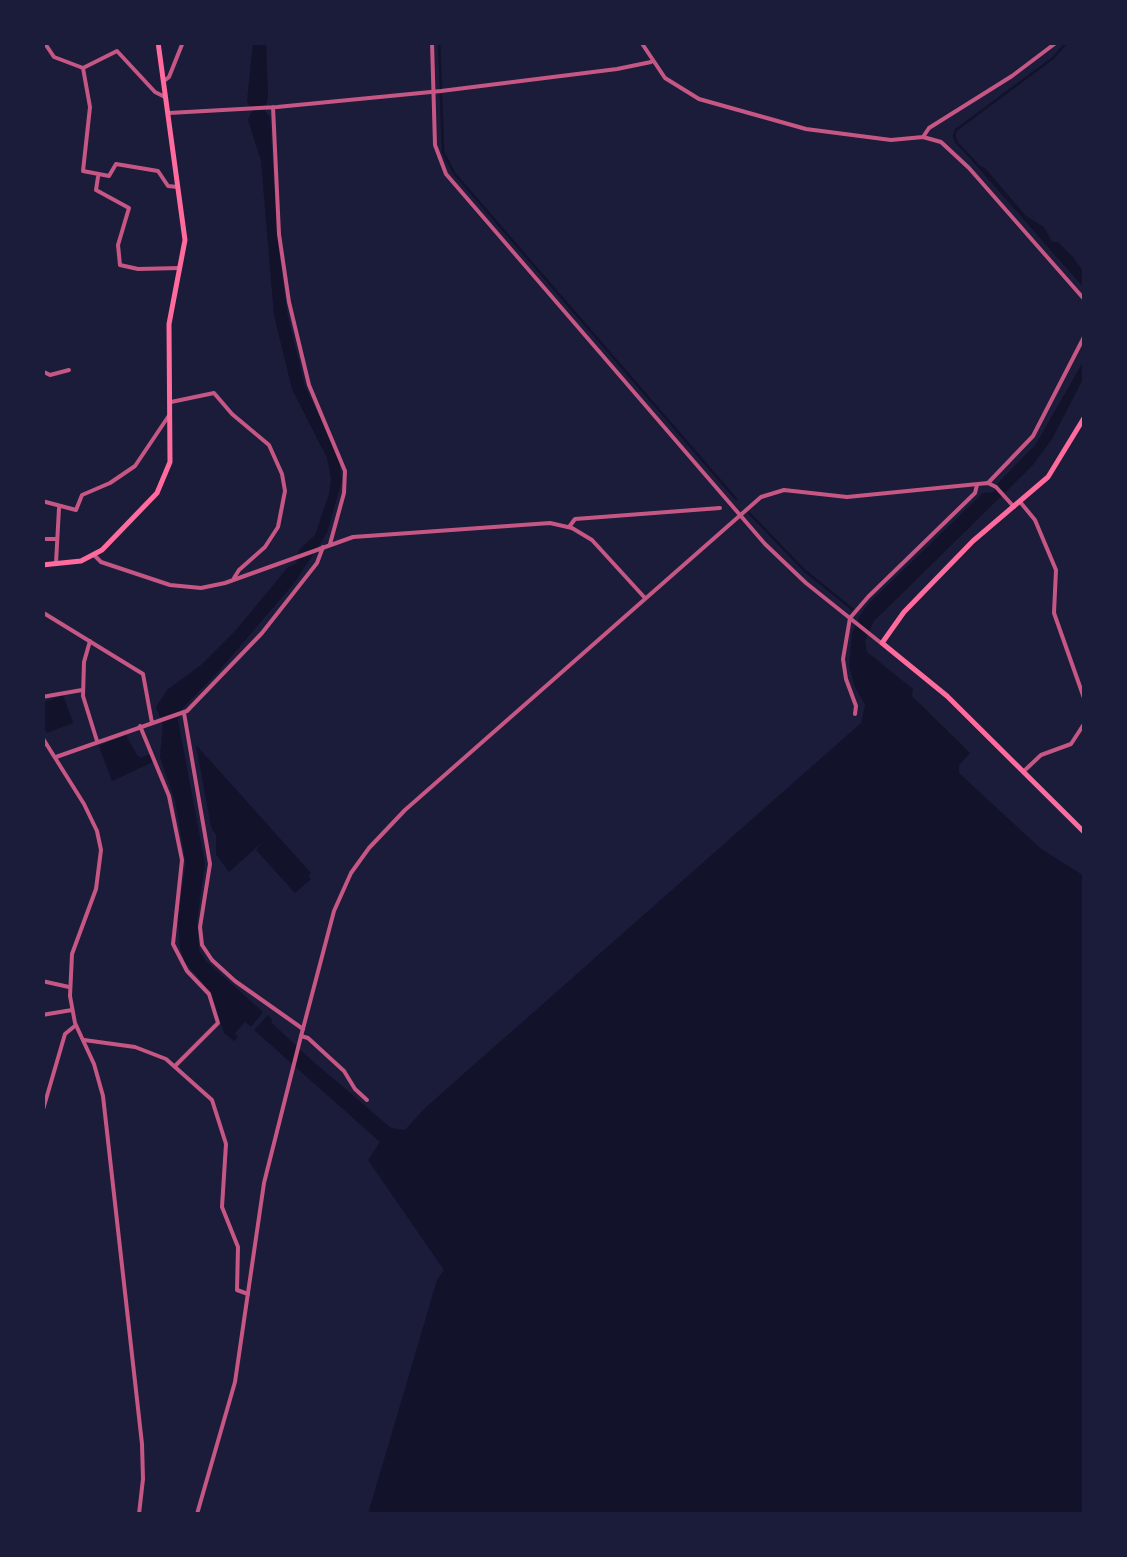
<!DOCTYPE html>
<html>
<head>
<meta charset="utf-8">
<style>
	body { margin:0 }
	#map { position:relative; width:1127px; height:1557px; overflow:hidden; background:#1b1b3a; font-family:"Space Grotesk",sans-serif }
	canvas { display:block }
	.frame { position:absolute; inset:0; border:45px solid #1b1b3a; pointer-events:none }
</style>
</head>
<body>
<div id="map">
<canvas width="1127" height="1557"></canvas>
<div class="frame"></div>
</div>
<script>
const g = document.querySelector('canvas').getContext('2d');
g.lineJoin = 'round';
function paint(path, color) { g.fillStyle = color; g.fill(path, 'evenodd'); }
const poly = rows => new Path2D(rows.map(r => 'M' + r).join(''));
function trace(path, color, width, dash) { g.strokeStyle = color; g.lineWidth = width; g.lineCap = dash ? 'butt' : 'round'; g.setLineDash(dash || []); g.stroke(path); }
paint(poly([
	[253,43,266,43,268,96,265,111,270,117,277,235,287,312,305,386,338,456,342,480,327,533,295,582,218,672,181,710,178,720,205,864,197,920,199,950,206,961,263,1012,251,1027,245,1022,235,1033,238,1037,234,1041,224,1033,211,992,185,962,180,948,178,916,186,863,175,801,160,757,163,725,156,707,167,690,201,665,237,629,288,567,296,564,299,550,315,535,329,494,331,478,327,458,292,389,274,315,261,161,248,120,252,111,247,101],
	[973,162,985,168,1026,216,1044,227,1052,242,1058,242,1072,256,1084,272,1084,288],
	[1084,360,1084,377,1052,439,1032,466,874,621,865,641,867,652,913,689,912,696,970,753,959,765,959,773,1040,848,1084,876,1084,1514,368,1514,437,1280,444,1270,368,1160,380,1142,254,1030,268,1015,272,1020,271,1022,308,1057,391,1128,405,1130,425,1108,861,723,865,705,855,687,849,666,852,633,859,617,869,603,983,493,994,492,999,482,1036,444],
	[63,695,73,723,47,733,43,726,42,703],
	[126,735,137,755,141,758,149,754,153,762,112,781,99,746],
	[196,745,311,873,308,876,311,879,295,893,256,850,266,839,229,872,216,854,216,835,211,827]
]), '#12122b');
trace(poly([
	[439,42,441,88],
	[441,95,443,152,454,173,736,499],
	[976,163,957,143,954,136,956,130,1053,58,1067,42],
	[749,513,804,570,852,609]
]), '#12122b', 2.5);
trace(poly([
	[44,42,54,57,83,68,90,107,83,171,109,176,116,164,158,171,168,186,178,187],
	[641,42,665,78,699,99,806,129,891,140,923,137,941,142,969,168,1084,299],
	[83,68,117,51,155,92,165,97],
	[164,81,169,77,183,42],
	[273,107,279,234,289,302,309,385,345,471,344,493,330,544],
	[169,113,277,107,441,91,617,69,651,62],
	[923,137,929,128,1012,76,1057,42],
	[98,177,96,190,129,208,118,245,120,265,138,269,180,268],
	[42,371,50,375,69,370],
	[171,402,214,393,232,414,269,445,282,474,285,491,278,527,265,547,239,570,234,578],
	[42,468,42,470],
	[988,483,1033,436,1084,337],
	[42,501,76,510,82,495,110,483,135,466,170,414],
	[1021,503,1035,520,1056,570,1054,613,1084,698],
	[569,527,575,519,720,508],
	[42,539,57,539],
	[56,563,59,508],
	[42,612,143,674,152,723],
	[90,641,84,662,83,696,97,741],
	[42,697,82,690],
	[184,713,210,864,200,927,202,945,212,960,235,981,303,1029],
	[855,714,856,706,846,679,843,659,850,618,868,597,975,493,977,485],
	[140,726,169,796,182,860,173,944,187,971,209,994,218,1023,176,1065],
	[56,757,187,711,262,633,317,563,323,547],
	[1024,771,1041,755,1071,744,1084,724],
	[42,981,69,987],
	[42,1015,72,1010],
	[301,1036,308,1038,344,1071,355,1089,367,1100],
	[84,1040,135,1047,166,1059,212,1100,226,1144,222,1207,238,1247,237,1290,248,1294]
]), '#c65784', 4);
trace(poly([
	[432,42,435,145,446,174,765,544,806,583,881,643],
	[94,555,101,562,170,585,201,588,225,583,353,537,550,523,572,528,592,540,645,598],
	[42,737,84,804,97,831,101,850,96,889,72,954,70,996,75,1023,94,1064,103,1096,142,1444,143,1479,139,1514],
	[42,1113,65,1034,76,1025],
	[197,1514,235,1382,264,1183,300,1040,334,911,351,873,369,848,405,810,761,497,784,490,847,497,988,483,996,487,1014,507]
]), '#c65784', 4);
trace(poly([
	[1084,418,1048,477,973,541,904,612,882,643,947,696,1084,832],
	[42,565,81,561,102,550,157,493,170,462,169,324,185,240,158,42]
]), '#ff6b9d', 5);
</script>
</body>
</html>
